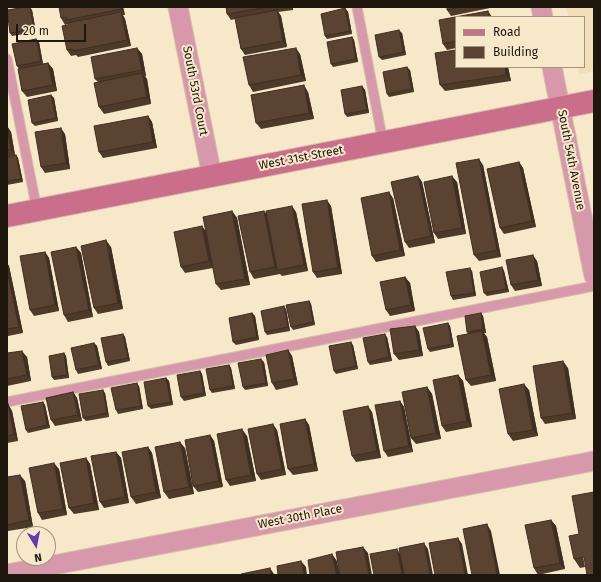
<!DOCTYPE html>
<html>
<head>
<meta charset="utf-8">
<style>
	body { margin:0 }
	#map { position:relative; width:601px; height:582px; overflow:hidden; background:#f8e8ca; font-family:"Fira Sans",sans-serif }
	canvas { display:block }
	.frame { position:absolute; inset:0; border:8px solid #1d170d; pointer-events:none }
	.legend { position:absolute; left:455px; top:16px; width:130px; height:52px; box-sizing:border-box; background:#f8e8ca; border:1px solid #a0947e; margin:0; padding:5px 7px; list-style:none; font-size:12px; color:#1d170d }
	.legend li { display:flex; align-items:center; gap:8px; height:20px }
	.legend b { width:20px; border:1px solid #a0947e }
	.north { position:absolute; left:16px; top:526px; width:40px; height:40px; box-sizing:border-box; background:#f8e8ca; border:1px solid #a0947e; border-radius:50%; rotate:170deg; font-size:11px; font-weight:700; line-height:16px; text-align:center; color:#1d170d }
	.north::after { content:''; display:block; margin:auto; width:14px; height:18px; background:#623ab2; clip-path:polygon(50% 0,100% 100%,50% 72%,0 100%) }
	.scale { position:absolute; left:16px; top:24px; width:70px; height:18px; box-sizing:border-box; border:2px solid #1d170d; border-top:0; padding-left:5px; font-size:12px; line-height:14px; white-space:nowrap; color:#1d170d; -webkit-text-stroke:3px #f8e8ca; paint-order:stroke }
</style>
</head>
<body>
<div id="map">
<canvas width="601" height="582"></canvas>
<div class="frame"></div>
<ul class="legend">
<li><b style="height:5px;background:#cb6e8c"></b>Road</li>
<li><b style="height:11px;background:#5a4330"></b>Building</li>
</ul>
<div class="north">N</div>
<div class="scale">20 m</div>
</div>
<script>
const g = document.querySelector('canvas').getContext('2d');
g.lineJoin = 'round';
function paint(path, color) { g.fillStyle = color; g.fill(path, 'evenodd'); }
const poly = rows => new Path2D(rows.map(r => 'M' + r).join(''));
function trace(path, color, width, dash) { g.strokeStyle = color; g.lineWidth = width; g.lineCap = dash ? 'butt' : 'round'; g.setLineDash(dash || []); g.stroke(path); }
function label(font, color, halo, rows, align = 'center') {
  g.font = font + ' "Fira Sans",sans-serif'; g.lineWidth = 4; g.setLineDash([]); g.textBaseline = 'middle'; g.strokeStyle = halo; g.fillStyle = color; for (const [text, x, y, turn = 0] of rows) {
    g.save(); g.translate(x, y); g.rotate((+turn || 0) * Math.PI / 180); g.textAlign = isNaN(turn) ? turn : align; if (halo) g.strokeText(text, 0, 0); g.fillText(text, 0, 0); g.restore();
  }
}
paint(poly([
	[566,7,594,7,594,71,579,74,578,67,584,67,584,17,568,17]
]), '#f2deb9');
const lane = poly([
	[357,7,383,142],
	[7,59,37,210],
	[7,402,594,286]
]);
const street = poly([
	[178,7,212,176],
	[541,7,543,17],
	[552,67,594,276],
	[7,574,594,461]
]);
const secondary = poly([
	[7,216,594,101]
]);
trace(lane, '#d1c2a8', 11);
trace(street, '#d1c2a8', 21);
trace(secondary, '#d1c2a8', 24);
trace(lane, '#d898ab', 9);
trace(street, '#d898ab', 19);
trace(secondary, '#cb6e8c', 22);
paint(poly([
	[123,7,125,15,123,15,125,19,131,46,78,57,76,55,71,56,67,50,68,24,65,25,61,18],
	[226,7,293,7,293,10,278,12,281,16,287,47,245,55,241,49,235,19,231,20,227,14],
	[447,7,495,7,451,16,447,10],
	[345,8,348,12,352,34,327,39,325,36],
	[32,10,36,32,12,36,10,33],
	[456,17,456,48,447,50,443,44],
	[402,33,406,55,382,60,379,57],
	[352,37,354,40,358,62,333,67,331,64],
	[36,39,39,42,43,64,48,63,53,69,57,91,27,97,22,91,19,69,17,66],
	[137,48,142,54,146,76,145,77,147,79,151,104,104,114,99,107,98,82,95,79],
	[300,54,306,81,253,92,249,85],
	[508,67,511,81,445,91,440,85],
	[410,70,414,92,389,97,387,94],
	[362,86,365,90,369,113,347,117,345,114],
	[308,92,314,119,261,129,256,123],
	[51,95,54,98,58,121,35,126,32,123],
	[148,116,152,122,157,148,103,158,99,152],
	[7,126,11,132,15,155,7,157],
	[65,134,70,169,45,173,41,167],
	[16,155,18,158,23,182,7,185,7,157],
	[519,162,523,168,536,227,504,234,500,228],
	[483,165,501,257,479,261,474,255],
	[418,176,422,182,435,243,409,248,405,242],
	[457,182,466,234,438,239,434,233],
	[393,198,405,256,376,262,372,256],
	[331,206,342,274,317,278,313,272],
	[232,211,237,218,250,285,221,290,216,284,213,268,185,273,181,267,202,226,206,232],
	[264,211,266,214,296,212,308,271,282,276,280,274,254,279,250,272],
	[76,247,81,253,93,317,68,322,64,315],
	[111,247,123,309,98,314,94,308],
	[45,252,49,258,59,311,34,316,30,310],
	[537,261,542,286,515,291,511,285],
	[7,263,9,266,23,333,8,336,7,335],
	[502,267,504,271,509,292,487,296,484,293],
	[472,271,476,296,453,300,451,296],
	[405,277,410,283,415,311,390,316,386,310],
	[309,301,311,304,315,325,293,330,291,327],
	[286,309,290,331,267,335,265,332],
	[252,313,255,316,259,340,236,345,233,342],
	[481,313,483,316,486,333,484,333,487,337,496,381,471,386,466,380,468,334,467,332],
	[448,323,450,326,454,347,430,352,428,349],
	[415,326,419,332,423,356,399,360,394,354],
	[123,334,125,337,130,361,108,366,106,362],
	[387,337,392,361,370,365,368,362],
	[94,343,97,346,102,369,78,374,76,370],
	[353,345,358,369,336,374,334,371],
	[288,350,292,356,298,385,276,390,272,383],
	[7,353,27,357,31,381,7,386],
	[64,353,66,356,69,378,54,380,52,377],
	[264,362,268,386,245,390,243,387],
	[229,365,231,368,235,389,212,393,210,390],
	[568,368,576,419,545,424,541,418],
	[200,371,202,374,206,396,184,401,181,397],
	[458,375,463,381,472,427,446,432,442,426],
	[166,378,169,381,173,405,151,409,148,406],
	[139,386,143,409,118,414,116,410],
	[427,387,432,394,441,439,416,444,411,438],
	[529,390,538,436,513,441,508,434],
	[73,392,77,398,82,421,55,426,51,420],
	[105,393,109,417,86,421,83,418],
	[400,401,404,407,413,452,388,457,384,451],
	[43,402,45,405,50,428,28,433,26,430],
	[8,404,12,411,18,441,7,443,7,405],
	[372,412,381,458,356,462,352,456],
	[305,419,309,425,318,471,293,475,288,469],
	[277,430,286,475,261,480,257,474],
	[210,435,214,441,223,487,198,492,193,486],
	[247,436,256,481,230,486,226,480],
	[148,447,152,453,161,498,136,504,131,497],
	[185,448,194,494,169,499,164,492],
	[116,452,121,458,129,503,104,508,100,502],
	[86,458,90,464,99,510,74,514,69,508],
	[59,469,67,515,42,520,38,513],
	[7,477,25,481,33,527,8,531,7,529],
	[551,520,556,526,565,569,538,575,534,568],
	[579,534,585,567,580,568,574,559]
]), '#4d3a29');
paint(poly([
	[30,7,32,10,36,32,34,29],
	[120,7,123,7,125,15,121,9],
	[345,8,348,12,352,34,350,31],
	[277,10,281,16,287,47,283,41],
	[488,11,492,17,489,17],
	[121,12,125,19,131,46,127,40],
	[399,30,402,33,406,55,404,52],
	[352,37,354,40,358,62,356,59],
	[36,39,39,42,43,64,41,61],
	[137,48,142,54,146,76,142,70],
	[296,48,300,54,306,81,301,75],
	[48,63,53,69,57,91,53,85],
	[407,67,410,70,414,92,412,89],
	[505,67,508,67,511,81,506,75],
	[142,73,147,79,151,104,147,97],
	[304,85,308,92,314,119,309,113],
	[362,86,365,90,369,113,367,110],
	[51,95,54,98,58,121,56,118],
	[148,116,152,122,157,148,153,142],
	[7,126,11,132,15,155,11,149],
	[61,128,65,134,70,169,66,163],
	[16,155,18,158,23,182,21,179],
	[479,159,483,165,501,257,497,250],
	[519,162,523,168,536,227,532,221],
	[418,176,422,182,435,243,431,236],
	[452,176,457,182,466,234,462,228],
	[389,192,393,198,405,256,400,250],
	[327,200,331,206,342,274,338,268],
	[292,206,296,212,308,271,304,265],
	[232,211,237,218,250,285,245,279],
	[264,211,269,217,277,270,280,274,275,267],
	[202,226,206,232,214,268,209,261],
	[106,240,111,247,123,309,118,303],
	[76,247,81,253,93,317,89,310],
	[45,252,49,258,59,311,55,305],
	[533,255,537,261,542,286,538,280],
	[7,263,9,266,23,333,19,327,7,270],
	[502,267,504,271,509,292,506,289],
	[470,268,472,271,476,296,474,293],
	[405,277,410,283,415,311,411,305],
	[309,301,311,304,315,325,313,322],
	[284,306,286,309,290,331,288,327],
	[252,313,255,316,259,340,257,337],
	[481,313,483,316,486,333,483,329],
	[448,323,450,326,454,347,452,344],
	[415,326,419,332,423,356,419,350],
	[482,331,487,337,496,381,491,375],
	[123,334,125,337,130,361,128,358],
	[385,334,387,337,392,361,389,357],
	[351,342,353,345,358,369,356,366],
	[94,343,97,346,102,369,99,365],
	[288,350,292,356,298,385,294,379],
	[22,351,27,357,31,381,27,375],
	[64,353,66,356,69,378,67,375],
	[261,359,264,362,268,386,266,383],
	[563,361,568,368,576,419,572,413],
	[229,365,231,368,235,389,233,386],
	[200,371,202,374,206,396,204,393],
	[458,375,463,381,472,427,467,421],
	[166,378,169,381,173,405,171,402],
	[137,383,139,386,143,409,141,406],
	[524,384,529,390,538,436,533,430],
	[427,387,432,394,441,439,436,433],
	[103,390,105,393,109,417,107,413],
	[73,392,77,398,82,421,78,415],
	[400,401,404,407,413,452,409,446],
	[43,402,45,405,50,428,47,425],
	[8,404,12,411,18,441,14,434],
	[368,406,372,412,381,458,377,451],
	[305,419,309,425,318,471,314,464],
	[273,424,277,430,286,475,282,469],
	[242,429,247,436,256,481,251,475],
	[210,435,214,441,223,487,219,481],
	[180,442,185,448,194,494,189,487],
	[148,447,152,453,161,498,156,492],
	[116,452,121,458,129,503,125,497],
	[86,458,90,464,99,510,94,503],
	[54,463,59,469,67,515,63,509],
	[20,475,25,481,33,527,29,520],
	[551,520,556,526,565,569,560,563],
	[487,524,491,531,500,575,497,575],
	[458,538,462,544,468,575,465,575],
	[424,543,428,549,433,575,430,575],
	[363,547,368,553,372,575,369,575],
	[397,549,401,555,405,575,402,575],
	[332,554,337,561,340,575,336,575],
	[301,561,306,567,307,575,304,575],
	[270,568,274,574,274,575,271,575]
]), '#3f2f22');
const building = poly([
	[26,7,30,7,34,29,10,33,7,10,26,7],
	[59,7,120,7,121,9,67,20,66,17,61,18,59,7],
	[226,7,268,7,227,14,226,7],
	[447,7,460,7,447,10,447,7],
	[345,8,350,31,325,36,321,14,345,8],
	[277,10,283,41,241,49,235,18,277,10],
	[488,11,489,17,456,17,456,41,443,44,439,20,488,11],
	[121,12,127,40,73,51,72,49,67,50,62,26,68,25,68,23,121,12],
	[399,30,404,52,379,57,375,35,399,30],
	[352,37,356,59,331,64,327,42,352,37],
	[36,39,41,61,17,66,12,44,36,39],
	[137,48,142,70,95,79,91,57,137,48],
	[296,48,301,75,249,85,243,57,296,48],
	[456,50,456,67,505,67,506,75,440,85,435,53,456,50],
	[48,63,53,85,22,91,18,69,48,63],
	[407,67,412,89,387,94,383,72,407,67],
	[142,73,147,97,99,107,94,83,142,73],
	[304,85,309,113,256,123,251,95,304,85],
	[362,86,367,110,345,114,341,90,362,86],
	[51,95,56,118,32,123,28,100,51,95],
	[148,116,153,142,99,152,94,126,148,116],
	[7,128,11,149,7,150,7,128],
	[61,128,66,163,41,167,35,132,61,128],
	[16,155,21,179,7,181,7,157,16,155],
	[479,159,497,250,474,255,456,163,479,159],
	[519,162,532,221,500,228,487,169,519,162],
	[418,176,431,236,405,242,391,182,418,176],
	[452,176,462,228,434,233,424,182,452,176],
	[389,192,400,250,372,256,361,198,389,192],
	[327,200,338,268,313,272,302,204,327,200],
	[292,206,304,265,277,270,266,211,292,206],
	[232,211,245,279,216,284,203,217,232,211],
	[264,211,275,267,250,272,238,216,264,211],
	[202,226,209,261,181,267,174,232,202,226],
	[106,240,118,303,94,308,81,246,106,240],
	[76,247,89,310,64,315,51,252,76,247],
	[45,252,55,305,30,310,20,256,45,252],
	[533,255,538,280,511,285,506,260,533,255],
	[502,267,506,289,484,293,480,272,502,267],
	[470,268,474,293,451,296,446,272,470,268],
	[7,270,19,327,7,329,7,270],
	[405,277,411,305,386,310,380,282,405,277],
	[309,301,313,322,291,327,286,305,309,301],
	[284,306,288,327,265,332,261,311,284,306],
	[252,313,257,337,233,342,229,318,252,313],
	[481,313,483,329,467,332,465,316,481,313],
	[448,323,452,344,428,349,423,328,448,323],
	[415,326,419,350,394,354,390,329,415,326],
	[482,331,491,375,466,380,457,336,482,331],
	[123,334,128,358,106,362,101,338,123,334],
	[385,334,389,357,368,362,363,338,385,334],
	[351,342,356,366,334,371,329,346,351,342],
	[94,343,99,365,76,370,71,348,94,343],
	[288,350,294,379,272,383,266,355,288,350],
	[22,351,27,375,7,379,7,353,22,351],
	[64,353,67,375,52,377,49,356,64,353],
	[261,359,266,383,243,387,238,363,261,359],
	[563,361,572,413,541,418,533,366,563,361],
	[229,365,233,386,210,390,206,369,229,365],
	[200,371,204,393,181,397,177,375,200,371],
	[458,375,467,421,442,426,433,380,458,375],
	[166,378,171,402,148,406,144,382,166,378],
	[137,383,141,406,116,410,111,388,137,383],
	[524,384,533,430,508,434,499,389,524,384],
	[427,387,436,433,411,438,402,392,427,387],
	[103,390,107,413,83,418,79,394,103,390],
	[73,392,78,415,51,420,46,398,73,392],
	[400,401,409,446,384,451,375,405,400,401],
	[43,402,47,425,26,430,21,406,43,402],
	[8,404,14,434,7,436,7,405,8,404],
	[368,406,377,451,352,456,343,411,368,406],
	[305,419,314,464,288,469,280,424,305,419],
	[273,424,282,469,257,474,248,429,273,424],
	[242,429,251,475,226,480,217,434,242,429],
	[210,435,219,481,193,486,185,440,210,435],
	[180,442,189,487,164,492,155,447,180,442],
	[148,447,156,492,131,497,122,452,148,447],
	[116,452,125,497,100,502,91,456,116,452],
	[86,458,94,503,69,508,60,463,86,458],
	[54,463,63,509,38,513,29,468,54,463],
	[20,475,29,520,7,525,7,477,20,475],
	[594,492,594,575,587,575,584,557,574,559,569,536,579,534,572,496,594,492],
	[551,520,560,563,534,568,525,525,551,520],
	[487,524,497,575,472,575,463,529,487,524],
	[458,538,465,575,435,575,429,543,458,538],
	[424,543,430,575,404,575,399,548,424,543],
	[363,547,369,575,340,575,336,552,363,547],
	[397,549,402,575,374,575,370,554,397,549],
	[332,554,336,575,310,575,308,560,332,554],
	[301,561,304,575,278,575,277,566,301,561],
	[270,568,271,575,242,575,241,574,270,568]
]);
paint(building, '#5a4330');
trace(building, '#3f2f22', 1);
label('12px', '#1d170d', '#f8e8ca', [
	["South 53rd Court",195,91,79],
	["West 31st Street",301,158,-11],
	["South 54th Avenue",571,160,79],
	["West 30th Place",300,517,-11]
]);
</script>
</body>
</html>
